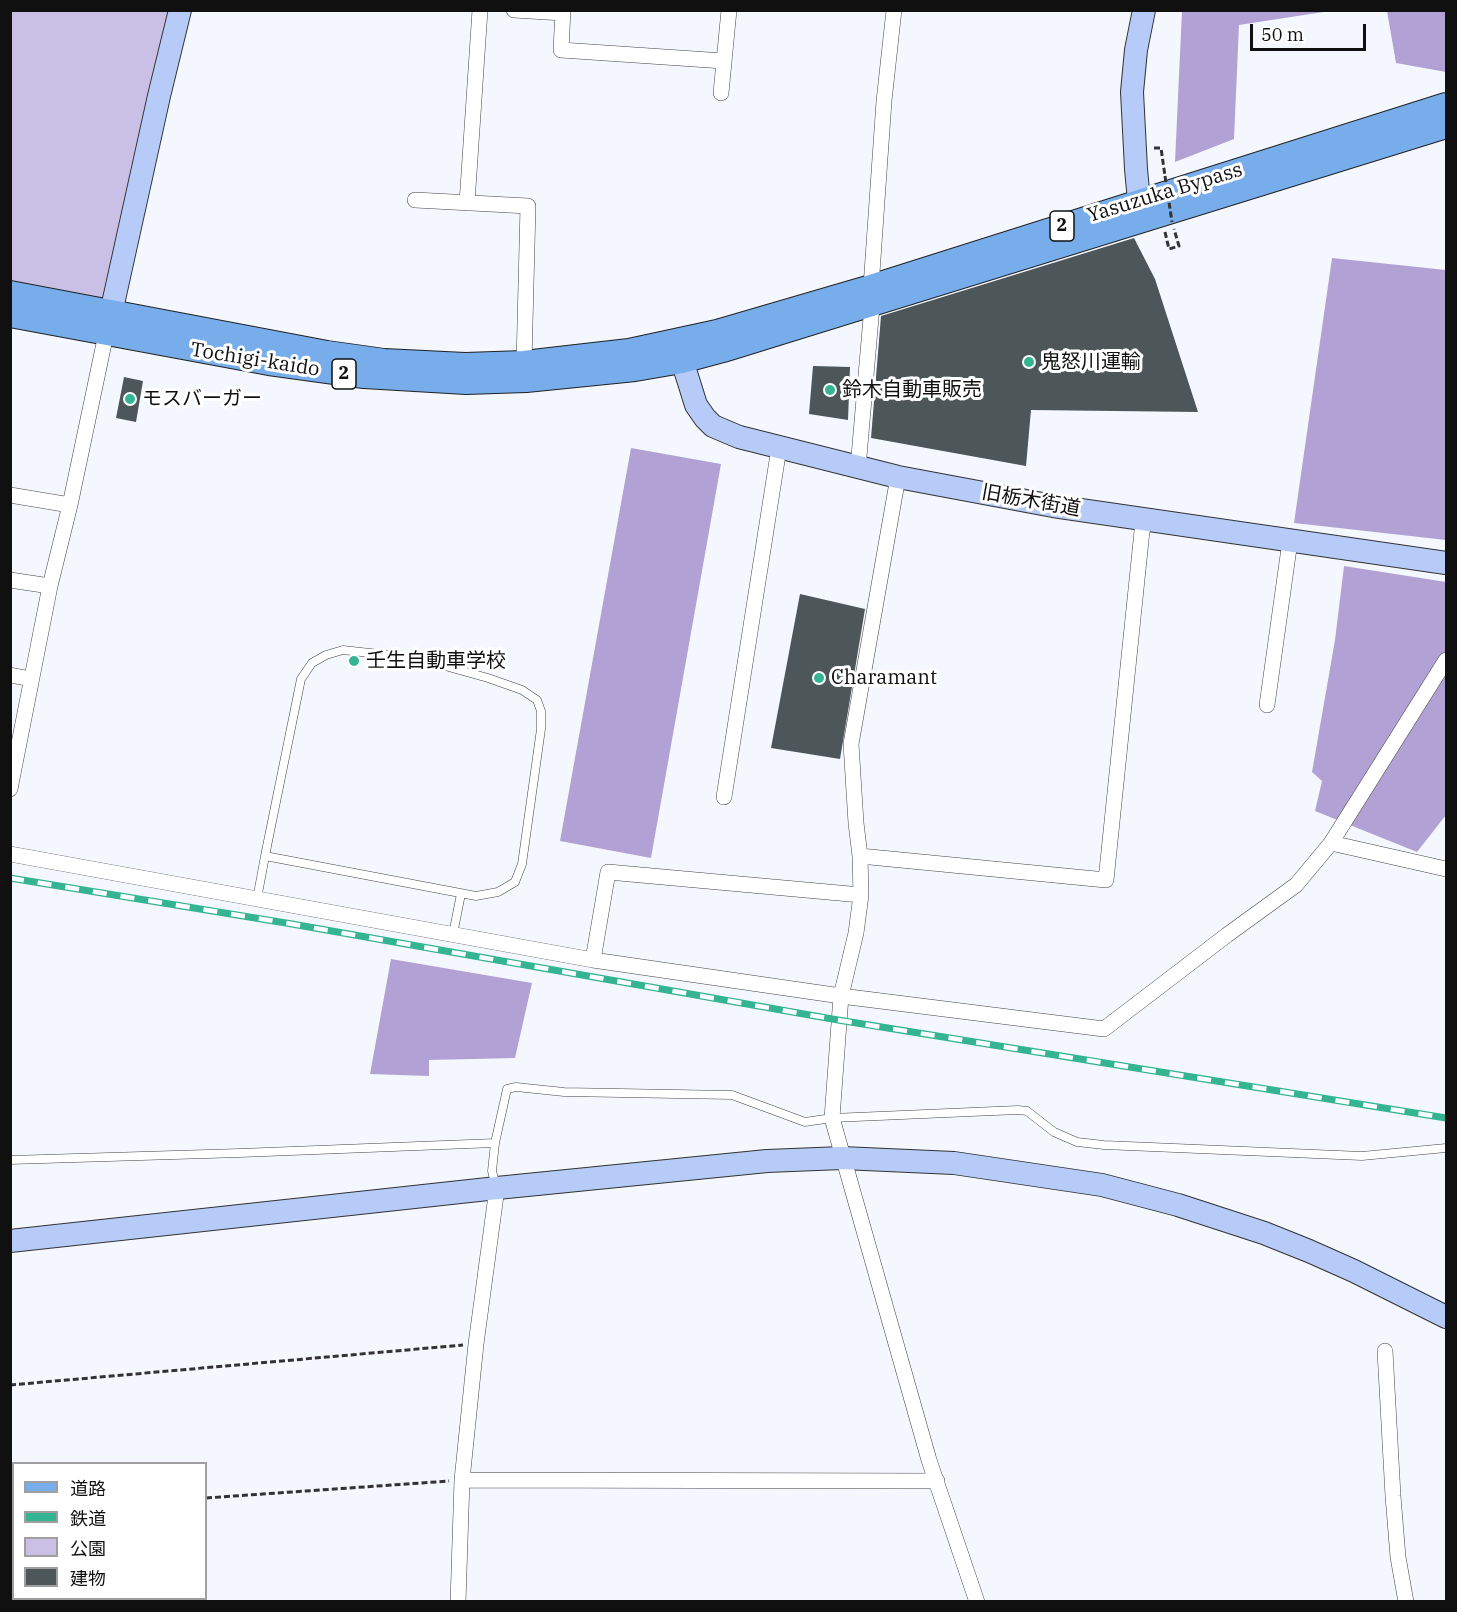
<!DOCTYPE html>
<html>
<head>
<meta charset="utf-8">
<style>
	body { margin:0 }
	#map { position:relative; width:1457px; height:1612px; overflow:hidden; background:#f4f8fe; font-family:"IBM Plex Serif","Noto Sans JP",serif }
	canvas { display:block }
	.frame { position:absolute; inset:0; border:12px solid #101010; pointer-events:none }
	.legend { position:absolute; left:12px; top:1462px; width:195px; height:138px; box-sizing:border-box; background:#fff; border:2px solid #9f9f9f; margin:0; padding:8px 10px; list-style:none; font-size:18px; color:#101010 }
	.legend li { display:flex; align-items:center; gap:12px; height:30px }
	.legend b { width:30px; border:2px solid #9f9f9f }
	.scale { position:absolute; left:1250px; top:24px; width:116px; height:27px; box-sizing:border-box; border:3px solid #101010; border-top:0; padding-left:8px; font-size:18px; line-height:21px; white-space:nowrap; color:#101010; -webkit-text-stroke:4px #fff; paint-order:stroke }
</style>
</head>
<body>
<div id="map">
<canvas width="1457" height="1612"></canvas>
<div class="frame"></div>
<ul class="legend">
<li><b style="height:8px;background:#77adeb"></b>道路</li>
<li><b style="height:8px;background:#34b492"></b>鉄道</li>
<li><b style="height:16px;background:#cac0e6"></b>公園</li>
<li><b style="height:16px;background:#4d5658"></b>建物</li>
</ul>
<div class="scale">50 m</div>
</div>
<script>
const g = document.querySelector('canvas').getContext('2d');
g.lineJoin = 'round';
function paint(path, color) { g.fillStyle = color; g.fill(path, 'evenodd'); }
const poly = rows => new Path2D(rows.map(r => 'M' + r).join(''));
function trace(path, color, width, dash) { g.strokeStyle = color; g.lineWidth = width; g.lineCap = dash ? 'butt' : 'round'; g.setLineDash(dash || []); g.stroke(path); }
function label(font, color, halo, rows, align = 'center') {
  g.font = font + ' "IBM Plex Serif","Noto Sans JP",serif'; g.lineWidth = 6; g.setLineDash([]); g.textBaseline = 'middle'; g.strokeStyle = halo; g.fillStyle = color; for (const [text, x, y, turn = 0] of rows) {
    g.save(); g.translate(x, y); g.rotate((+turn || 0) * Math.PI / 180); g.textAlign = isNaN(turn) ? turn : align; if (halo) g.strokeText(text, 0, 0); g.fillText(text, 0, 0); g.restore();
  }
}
paint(poly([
	[11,11,186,11,110,313,11,290]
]), '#cac0e6');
paint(poly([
	[1182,11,1330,11,1239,25,1234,139,1175,162],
	[1387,11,1446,11,1446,72,1396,63],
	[1332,258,1446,270,1446,540,1294,523],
	[631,448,721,464,651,858,560,841],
	[1344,566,1446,582,1446,663,1441,676,1446,678,1446,815,1417,852,1315,811,1322,781,1312,772,1335,640],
	[391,959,532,983,515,1058,429,1060,429,1076,370,1074]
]), '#b2a1d5');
paint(poly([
	[1134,238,1155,279,1198,412,1031,410,1026,466,871,438,881,316],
	[813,366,850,367,848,420,809,414],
	[124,377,143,381,136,422,116,418],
	[800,594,865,609,840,759,771,748]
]), '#4d5658');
const lane = poly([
	[343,650,397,656,445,666,488,678,522,690,537,700,541,711,541,729,522,864,515,882,498,892,476,896,265,856,301,679,312,663,326,655,343,650],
	[257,899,265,856],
	[453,934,461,894],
	[10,1160,240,1153,495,1143],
	[496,1186,492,1171,495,1143,507,1089,516,1087,564,1092,732,1095,805,1122,832,1118,1018,1110,1027,1111,1054,1132,1077,1142,1104,1145,1362,1156,1446,1148]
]);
const street = poly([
	[514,10,563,13],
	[563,10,561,50,724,61],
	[721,93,729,10],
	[415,200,528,206,524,363],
	[467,203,480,10],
	[858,468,872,306,871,287,884,101,894,10],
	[898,477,851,744,856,823,860,856,861,895,856,933,841,996,832,1118,929,1460,977,1602],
	[10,495,70,505],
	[10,580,50,586],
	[10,675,31,679],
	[1267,705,1290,541],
	[10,789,50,586,70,505,106,334],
	[724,797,779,448],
	[1331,843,1446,869],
	[10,854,593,960,841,996,1104,1029,1227,935,1296,885,1331,843,1446,660],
	[860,856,1106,880,1142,531,1146,521],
	[593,960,608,872,861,895],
	[1385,1351,1393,1496,1398,1557,1406,1602],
	[462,1480,937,1481],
	[458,1602,462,1480,476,1344,497,1188]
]);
const secondary = poly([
	[1144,10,1136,50,1132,92,1136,169,1139,201,1145,220],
	[107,331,159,96,180,10],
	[677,344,696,405,705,418,713,426,739,437,898,477,1053,506,1446,563],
	[10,1241,497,1188,767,1161,842,1158,954,1163,1102,1185,1178,1205,1264,1233,1309,1251,1354,1271,1446,1317]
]);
const primary = poly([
	[10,293,327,353,384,361,465,365,524,363,629,351,717,332,871,287,1446,105],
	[10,315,269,363,364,376,466,382,526,380,635,369,682,361,723,350,1446,126]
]);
trace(lane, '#434343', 9);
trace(street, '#434343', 16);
trace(secondary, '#323232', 24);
trace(primary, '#212121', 26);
trace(poly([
	[1154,148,1161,148,1165,176],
	[1165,232,1169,249,1179,246,1174,229],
	[10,1385,463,1345],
	[206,1498,449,1481],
	[10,1512,14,1512]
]), '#323232', 3, [6, 3]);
trace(lane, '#fff', 8);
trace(street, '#fff', 15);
trace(secondary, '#b6cbf7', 22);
trace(primary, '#77adeb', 24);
const rail = poly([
	[10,878,292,924,838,1020,1446,1118]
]);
trace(rail, '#34b492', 7);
trace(rail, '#fff', 4.5, [14]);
trace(poly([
	[1165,176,1172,222]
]), '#323232', 3, [6, 3]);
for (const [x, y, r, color] of [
	[1029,362,6,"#34b492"],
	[830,390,6,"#34b492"],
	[130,399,6,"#34b492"],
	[354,661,6,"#34b492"],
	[819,678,6,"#34b492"]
]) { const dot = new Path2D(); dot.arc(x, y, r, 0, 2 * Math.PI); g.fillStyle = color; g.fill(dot); trace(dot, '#fff', 2); }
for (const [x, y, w] of [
	[1062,226,24],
	[344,374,24]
]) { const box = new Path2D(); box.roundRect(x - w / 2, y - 15, w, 30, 4.5); g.fillStyle = '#fff'; g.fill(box); trace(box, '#101010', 1.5); }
label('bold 18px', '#101010', null, [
	["2",1062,226],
	["2",344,374]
]);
label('20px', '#101010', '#fff', [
	["Yasuzuka Bypass",1165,193,-17],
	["Tochigi-kaido",255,360,9],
	["旧栃木街道",1031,501,10]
]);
label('20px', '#101010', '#fff', [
	["鬼怒川運輸",1041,362],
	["鈴木自動車販売",842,390],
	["モスバーガー",142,399],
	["壬生自動車学校",366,661],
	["Charamant",831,678]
], 'left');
</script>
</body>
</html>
